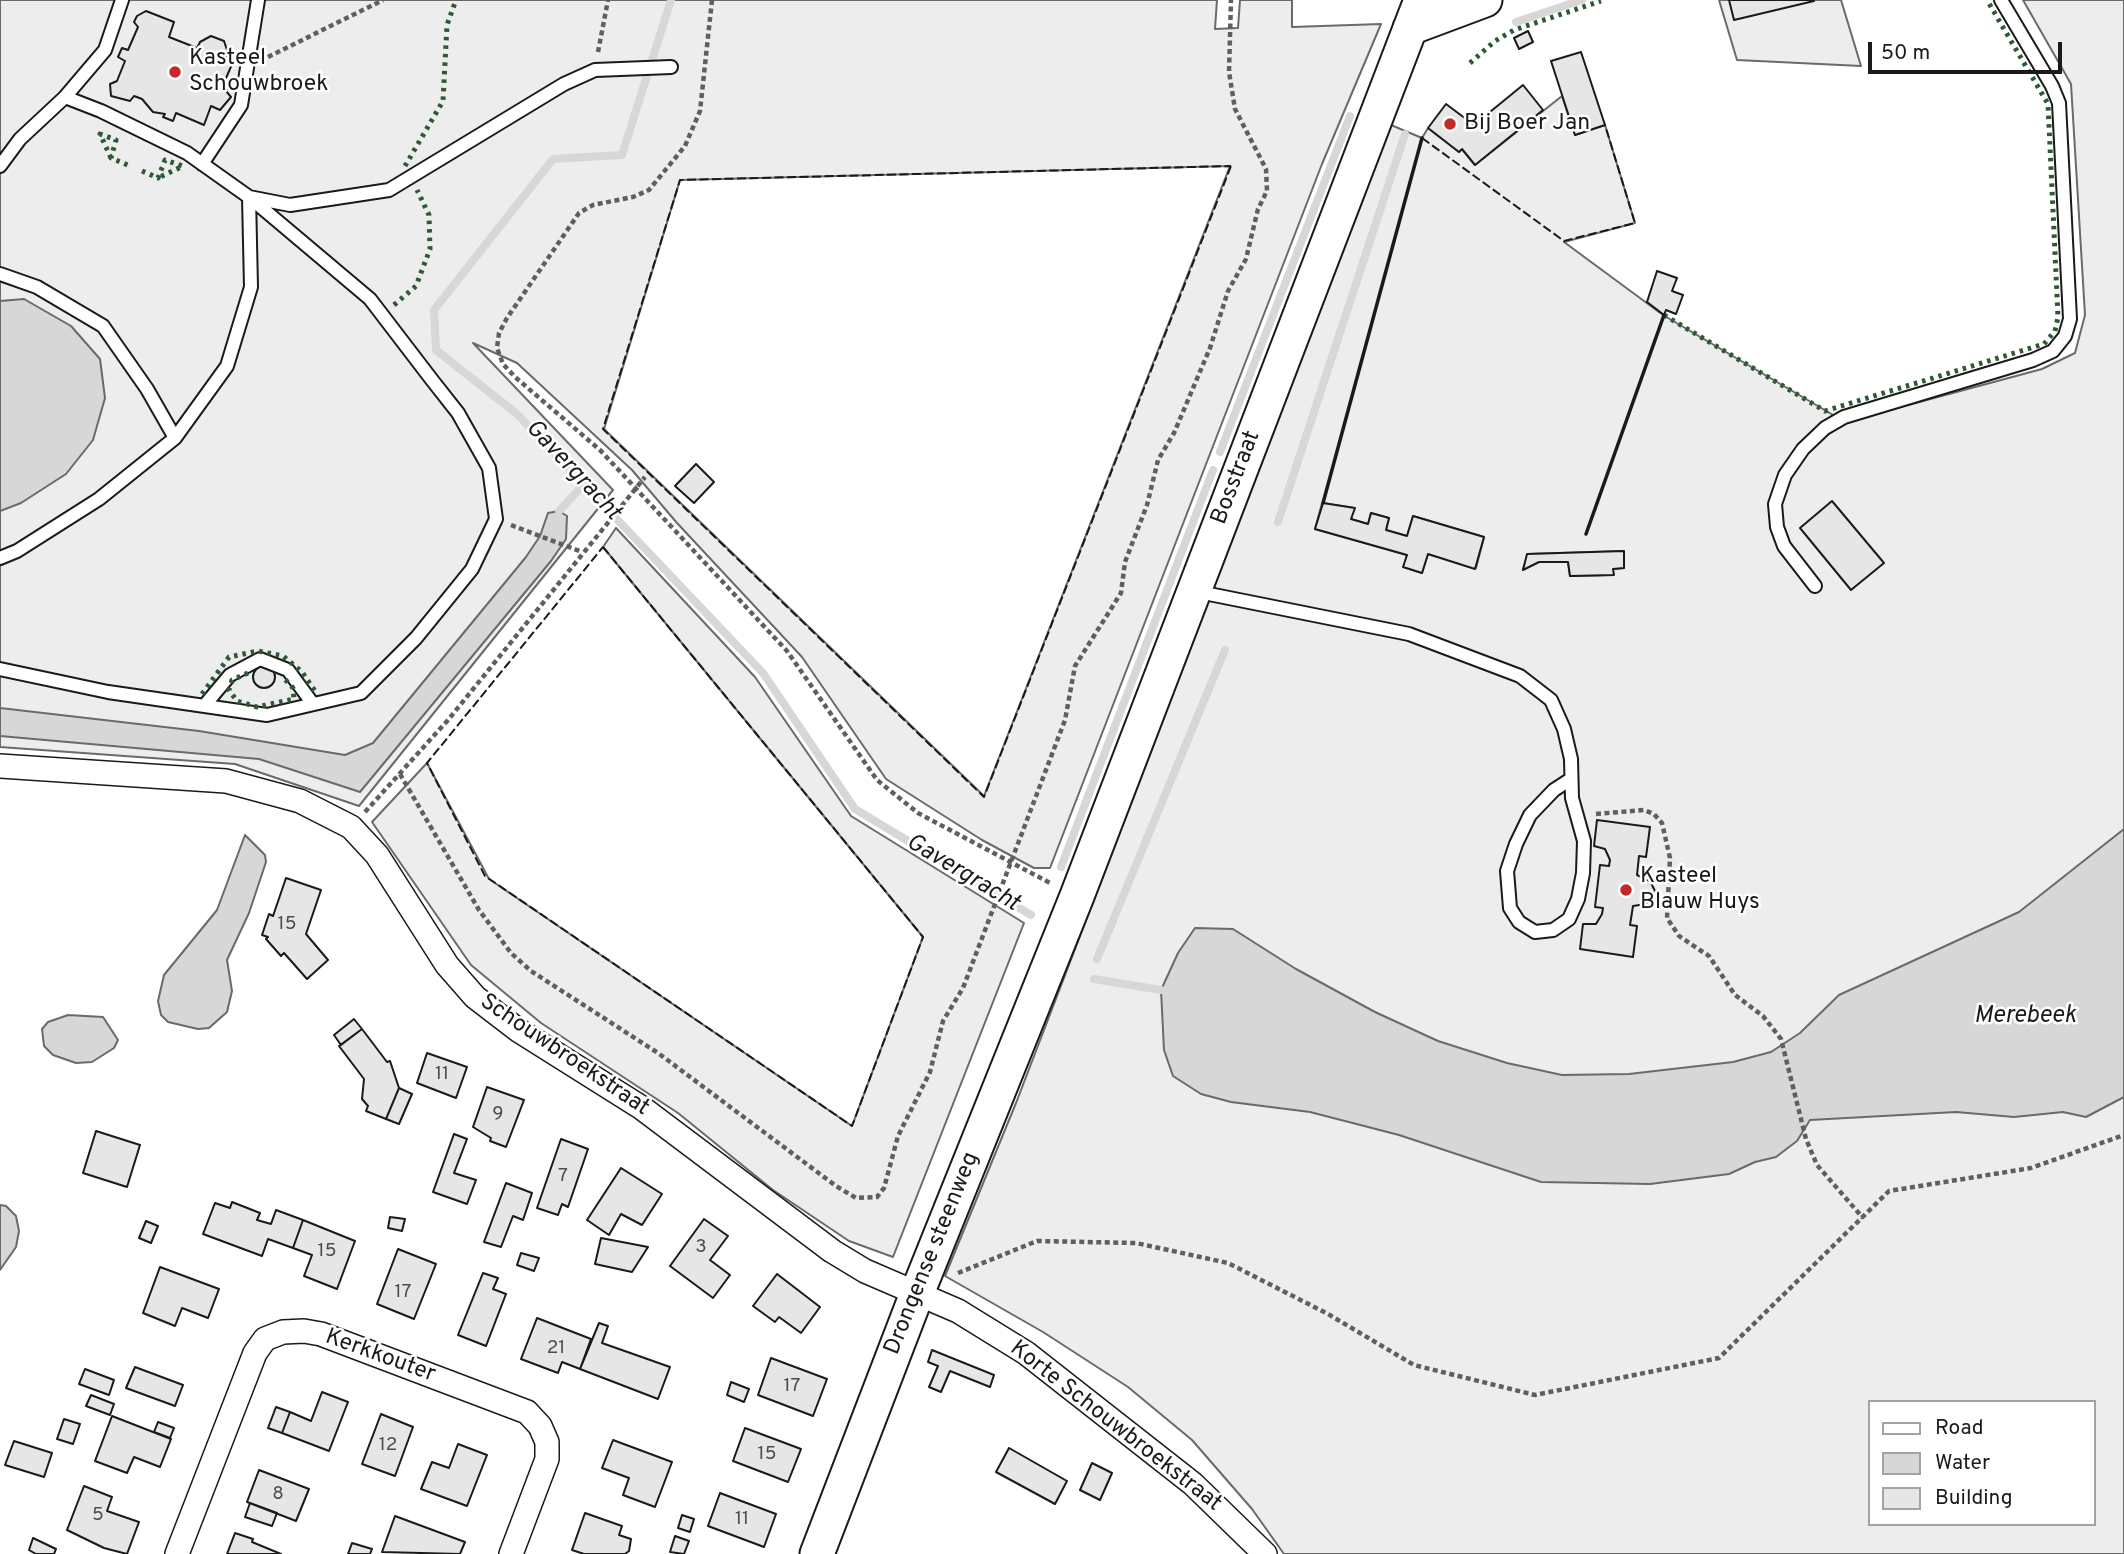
<!DOCTYPE html>
<html>
<head>
<meta charset="utf-8">
<style>
	body { margin:0 }
	#map { position:relative; width:2124px; height:1554px; overflow:hidden; background:#fff; font-family:Overpass,sans-serif }
	canvas { display:block }
	.legend { position:absolute; left:1868px; top:1400px; width:228px; height:126px; box-sizing:border-box; background:#fff; border:2px solid #a3a3a3; margin:0; padding:9px 12px; list-style:none; font-size:21px; color:#1a1a1a }
	.legend li { display:flex; align-items:center; gap:14px; height:35px }
	.legend b { width:35px; border:2px solid #a3a3a3 }
	.scale { position:absolute; left:1868px; top:42px; width:194px; height:32px; box-sizing:border-box; border:4px solid #1a1a1a; border-top:0; padding-left:9px; font-size:21px; line-height:24px; white-space:nowrap; color:#1a1a1a; -webkit-text-stroke:5px #fff; paint-order:stroke }
</style>
</head>
<body>
<div id="map">
<canvas width="2124" height="1554"></canvas>
<ul class="legend">
<li><b style="height:9px;background:#fff"></b>Road</li>
<li><b style="height:19px;background:#d7d7d7"></b>Water</li>
<li><b style="height:19px;background:#e6e6e6"></b>Building</li>
</ul>
<div class="scale">50 m</div>
</div>
<script>
const g = document.querySelector('canvas').getContext('2d');
g.lineJoin = 'round';
function paint(path, color) { g.fillStyle = color; g.fill(path, 'evenodd'); }
const poly = rows => new Path2D(rows.map(r => 'M' + r).join(''));
function trace(path, color, width, dash) { g.strokeStyle = color; g.lineWidth = width; g.lineCap = dash ? 'butt' : 'round'; g.setLineDash(dash || []); g.stroke(path); }
function label(font, color, halo, rows, align = 'center') {
  g.font = font + ' Overpass,sans-serif'; g.lineWidth = 5; g.setLineDash([]); g.textBaseline = 'middle'; g.strokeStyle = halo; g.fillStyle = color; for (const [text, x, y, turn = 0] of rows) {
    g.save(); g.translate(x, y); g.rotate((+turn || 0) * Math.PI / 180); g.textAlign = isNaN(turn) ? turn : align; if (halo) g.strokeText(text, 0, 0); g.fillText(text, 0, 0); g.restore();
  }
}
const built = poly([
	[0,0,1217,0,1215,29,1238,28,1240,0,1292,0,1292,27,1381,24,1322,164,1050,868,1034,868,982,840,886,779,802,657,677,523,632,470,517,363,473,343,613,490,359,806,235,764,0,747,0,0],
	[1230,166,984,796,604,429,680,180,1230,166],
	[1719,0,1841,0,1861,66,1737,60,1719,0],
	[2023,0,2124,0,2124,1554,1284,1554,1252,1509,1192,1440,1128,1387,1043,1332,945,1276,1016,1103,1391,125,1422,138,1428,128,1459,152,1462,149,1475,165,1562,96,1575,135,1605,125,1635,223,1564,242,1663,315,1845,422,2042,369,2075,353,2085,315,2071,84,2023,0],
	[1322,503,1354,508,1351,519,1368,524,1371,513,1389,518,1386,530,1407,536,1413,516,1484,537,1476,568,1428,554,1422,573,1404,567,1407,555,1315,529,1322,503],
	[1624,551,1624,568,1613,569,1613,575,1570,576,1568,562,1539,562,1523,569,1528,554,1624,551],
	[1870,1402,2094,1402,2094,1524,1870,1524,1870,1402],
	[616,528,755,677,851,816,1024,923,893,1257,849,1241,773,1190,678,1113,541,1023,471,965,372,822,427,763,489,879,852,1126,923,937,603,547,616,528]
]);
paint(built, '#ededed');
trace(built, '#6a6a6a', 2);
const water = poly([
	[24,299,71,326,100,359,105,398,93,440,66,474,21,503,0,511,0,301,24,299],
	[559,511,567,516,566,539,551,561,360,792,259,759,0,736,0,708,199,731,345,755,373,743,526,557,540,536,548,513,559,511],
	[2124,829,2124,1097,2086,1117,2063,1112,2014,1117,1956,1112,1810,1120,1797,1141,1776,1157,1755,1162,1729,1174,1650,1184,1541,1182,1399,1135,1310,1112,1231,1102,1201,1094,1173,1076,1164,1050,1161,990,1178,953,1195,928,1233,929,1296,969,1375,1012,1438,1041,1507,1063,1562,1075,1629,1074,1733,1062,1771,1052,1800,1033,1839,995,2019,912,2124,829],
	[245,835,265,855,266,862,249,913,227,960,232,991,227,1012,209,1028,198,1029,168,1022,161,1015,158,1001,164,975,217,910,245,835],
	[68,1015,103,1017,118,1040,114,1048,92,1062,76,1063,53,1055,44,1046,42,1029,48,1022,68,1015],
	[0,1205,6,1206,16,1216,19,1231,16,1247,0,1270,0,1205]
]);
paint(water, '#d7d7d7');
trace(water, '#6a6a6a', 2);
trace(poly([
	[671,0,622,155,553,159,434,310,436,350,517,414,763,673,855,809,1031,915],
	[1516,22,1582,0],
	[1220,452,1350,116],
	[559,511,585,483],
	[1278,522,1405,134],
	[1061,867,1213,470],
	[1097,959,1225,650],
	[1094,979,1161,990]
]), '#d7d7d7', 8);
const building = poly([
	[1729,0,1813,0,1814,1,1734,20,1729,0],
	[146,11,174,22,169,37,197,48,200,42,211,36,224,41,228,53,226,59,233,62,223,85,228,87,226,91,231,97,220,110,211,106,204,125,176,113,173,121,163,117,165,114,153,112,142,99,134,96,130,101,111,96,110,84,117,81,125,61,118,57,122,48,128,50,138,27,134,22,137,16,146,11],
	[1528,31,1533,42,1519,49,1514,38,1528,31],
	[1581,52,1605,125,1575,135,1551,61,1581,52],
	[1523,85,1543,110,1475,165,1462,149,1459,152,1428,128,1446,104,1474,125,1523,85],
	[1657,271,1677,278,1672,291,1683,295,1676,314,1666,310,1664,315,1647,302,1657,271],
	[696,464,714,482,694,503,675,486,696,464],
	[1832,501,1884,563,1851,590,1800,528,1832,501],
	[1323,503,1355,508,1351,519,1368,524,1371,513,1389,518,1386,530,1407,536,1413,516,1484,537,1475,569,1428,554,1422,573,1403,567,1407,555,1315,529,1323,503],
	[1624,551,1624,568,1613,569,1614,575,1570,576,1568,562,1539,562,1523,570,1527,554,1624,551],
	'253 677a11 11 0 1 1 22 0a11 11 0 1 1-22 0Z',
	[1597,820,1650,827,1646,857,1639,856,1637,875,1650,881,1656,893,1646,904,1633,906,1630,925,1637,926,1633,957,1580,949,1583,924,1596,924,1602,914,1603,908,1595,907,1600,865,1609,866,1610,860,1605,849,1594,846,1597,820],
	[286,878,321,890,306,934,328,960,307,979,284,953,281,956,266,939,268,937,262,935,269,914,273,916,286,878],
	[354,1019,362,1029,341,1045,334,1035,354,1019],
	[362,1029,387,1062,390,1061,399,1088,386,1119,366,1111,368,1106,362,1099,364,1079,339,1046,362,1029],
	[427,1053,467,1067,456,1098,417,1083,427,1053],
	[487,1087,524,1100,506,1147,490,1141,491,1138,473,1127,487,1087],
	[399,1088,412,1094,399,1124,386,1119,399,1088],
	[96,1131,140,1145,127,1187,83,1173,96,1131],
	[454,1134,467,1139,454,1173,476,1180,467,1204,433,1192,454,1134],
	[561,1139,588,1149,568,1207,562,1204,558,1215,537,1208,561,1139],
	[621,1168,662,1194,642,1225,621,1214,609,1235,587,1220,621,1168],
	[506,1183,532,1193,523,1220,513,1216,501,1247,484,1242,506,1183],
	[232,1202,260,1213,257,1220,271,1224,276,1210,303,1220,293,1248,268,1239,262,1256,203,1234,215,1203,230,1208,232,1202],
	[390,1217,405,1219,402,1231,388,1228,390,1217],
	[704,1219,728,1236,710,1260,730,1275,713,1298,670,1266,704,1219],
	[303,1220,355,1241,337,1289,304,1276,312,1255,293,1248,303,1220],
	[146,1221,158,1226,151,1243,139,1238,146,1221],
	[601,1238,648,1247,632,1272,595,1264,601,1238],
	[398,1249,436,1264,414,1319,377,1304,398,1249],
	[521,1253,539,1258,534,1271,517,1265,521,1253],
	[160,1267,219,1289,208,1318,182,1308,175,1326,143,1313,160,1267],
	[483,1273,498,1278,493,1289,506,1294,486,1346,458,1335,483,1273],
	[777,1274,820,1307,801,1333,779,1317,775,1322,753,1306,777,1274],
	[537,1318,591,1339,580,1369,562,1362,558,1373,521,1359,537,1318],
	[599,1323,608,1326,602,1343,670,1367,658,1399,580,1369,599,1323],
	[932,1350,994,1375,990,1387,950,1371,941,1392,929,1387,938,1366,928,1362,932,1350],
	[771,1358,827,1379,813,1416,758,1395,771,1358],
	[135,1367,183,1385,175,1406,126,1388,135,1367],
	[85,1369,114,1380,109,1395,79,1384,85,1369],
	[731,1382,749,1389,744,1402,727,1395,731,1382],
	[322,1392,348,1402,329,1451,282,1433,290,1412,311,1421,322,1392],
	[91,1395,114,1404,110,1415,86,1406,91,1395],
	[276,1407,290,1412,282,1433,268,1428,276,1407],
	[381,1414,413,1427,395,1476,362,1464,381,1414],
	[112,1416,171,1439,160,1467,134,1457,127,1473,95,1461,112,1416],
	[64,1419,80,1424,73,1444,57,1439,64,1419],
	[158,1422,174,1428,170,1438,154,1432,158,1422],
	[745,1428,801,1449,788,1482,733,1461,745,1428],
	[613,1440,672,1462,655,1507,623,1495,629,1478,602,1468,613,1440],
	[14,1441,52,1453,44,1477,5,1465,14,1441],
	[458,1444,487,1455,467,1506,421,1489,432,1462,449,1468,458,1444],
	[1009,1448,1067,1481,1055,1504,996,1472,1009,1448],
	[1092,1463,1112,1473,1100,1500,1080,1490,1092,1463],
	[259,1470,309,1489,296,1521,247,1502,259,1470],
	[84,1486,112,1497,107,1511,139,1522,127,1554,104,1548,67,1530,84,1486],
	[720,1493,776,1514,764,1547,708,1526,720,1493],
	[250,1503,277,1513,272,1526,245,1517,250,1503],
	[585,1513,622,1526,619,1535,631,1539,629,1551,625,1554,584,1554,572,1550,585,1513],
	[682,1515,694,1519,690,1532,678,1528,682,1515],
	[395,1516,465,1542,460,1554,382,1552,395,1516],
	[235,1533,253,1539,252,1542,281,1554,227,1554,235,1533],
	[675,1536,689,1541,684,1554,670,1552,675,1536],
	[33,1538,56,1549,54,1554,36,1554,29,1550,33,1538],
	[352,1543,372,1549,370,1554,348,1554,352,1543]
]);
paint(building, '#e6e6e6');
trace(building, '#1a1a1a', 2);
const lane = poly([
	[65,97,105,50,122,0],
	[202,164,241,105,258,0],
	[0,166,20,139,65,97,101,111,187,153,249,197,370,299,432,380,458,413,489,468,496,519,472,569,416,638,361,693,267,715,108,692,0,669],
	[0,274,37,287,103,326,147,389,175,438],
	[0,558,17,551,99,499,175,438,227,366,251,287,249,197,290,205,389,190,564,84,595,70,671,67],
	[1815,586,1784,546,1777,527,1775,504,1785,475,1803,449,1825,428,1844,417,2033,360,2053,351,2065,336,2070,319,2059,103,2052,86,2001,0],
	[1194,591,1409,634,1520,676,1551,700,1564,729,1571,759,1572,798,1584,841,1583,873,1578,899,1569,919,1553,930,1535,932,1519,922,1510,908,1507,871,1516,844,1530,815,1554,790,1571,779],
	[204,706,230,675,260,659,288,670,313,704]
]);
const street = poly([
	[0,766,226,781,300,801,351,827,377,855,447,965,475,997,518,1030,642,1108,832,1251,865,1271,958,1311,1026,1353,1193,1484,1265,1554],
	[177,1554,255,1353,265,1339,283,1332,304,1331,321,1334,527,1412,540,1426,547,1442,547,1459,511,1554]
]);
const secondary = poly([
	[1410,28,1485,0],
	[817,1554,918,1291,1077,896,1421,0]
]);
trace(lane, '#1a1a1a', 16);
trace(street, '#1a1a1a', 26);
trace(secondary, '#1a1a1a', 37);
trace(poly([
	[712,0,700,111,685,146,649,190,633,197,593,205,579,213,507,318,499,333,497,348,503,364,515,377,600,450,787,651,877,780,918,813,1052,884],
	[598,52,608,0],
	[268,57,383,0],
	[511,525,582,552],
	[400,774,479,910,511,953,531,971,658,1053,836,1186,856,1198,877,1197,884,1188,898,1136,930,1072,943,1021,963,988,1065,720,1075,666,1121,593,1125,562,1147,505,1158,460,1174,433,1210,348,1228,291,1246,259,1258,209,1267,191,1266,169,1235,109,1229,72,1231,0],
	[365,812,448,720,645,477],
	[1596,814,1644,810,1654,814,1662,823,1670,858,1667,918,1679,936,1709,956,1735,995,1763,1016,1781,1039,1806,1139,1817,1165,1863,1218],
	[958,1273,1037,1241,1136,1243,1228,1263,1328,1314,1414,1365,1535,1395,1719,1358,1889,1191,2031,1168,2124,1135]
]), '#5f5f5f', 4.5, [5, 3.5]);
trace(lane, '#fff', 12);
trace(street, '#fff', 23);
trace(secondary, '#fff', 33);
trace(poly([
	[1470,63,1495,41,1514,30,1601,1],
	[111,158,100,134,116,140,111,158,130,166],
	[405,166,443,101,447,25,456,0],
	[142,171,158,178,165,160,183,166,158,178],
	[394,305,416,286,430,249,429,215,417,190],
	[1664,315,1825,411,2044,344,2055,331,2058,317,2048,104,1987,0],
	[248,673,232,680,229,690,237,701,257,707,294,699,293,688,282,676],
	[202,694,229,657,258,651,283,656,302,672,317,694]
]), '#2b5a34', 5, [3.5, 5]);
trace(poly([
	[1422,138,1564,241,1635,223,1605,125],
	[1231,166,984,797,603,429,680,180,1231,166],
	[603,547,923,937,852,1126,485,876,427,763,603,547]
]), '#1a1a1a', 2, [9, 3.5]);
trace(poly([
	[1323,503,1422,138],
	[1586,534,1664,315]
]), '#1a1a1a', 3.5);
for (const [x, y, r, color] of [
	[175,72,7,"#c62828"],
	[1450,124,7,"#c62828"],
	[1626,890,7,"#c62828"]
]) { const dot = new Path2D(); dot.arc(x, y, r, 0, 2 * Math.PI); g.fillStyle = color; g.fill(dot); trace(dot, '#fff', 2.5); }
label('19px', '#4d4d4d', null, [
	["15",287,925],
	["11",442,1075],
	["9",498,1115],
	["7",563,1177],
	["3",701,1248],
	["15",327,1252],
	["17",403,1293],
	["21",556,1349],
	["17",792,1387],
	["12",388,1446],
	["15",767,1455],
	["8",278,1495],
	["5",98,1516],
	["11",742,1520]
]);
label('23px', '#1a1a1a', '#fff', [
	["Kasteel",189,59],
	["Schouwbroek",189,85],
	["Bij Boer Jan",1464,124],
	["Kasteel",1640,877],
	["Blauw Huys",1640,903]
], 'left');
label('23px', '#1a1a1a', '#fff', [
	["Bosstraat",1237,478,-69],
	["Schouwbroekstraat",564,1056,34],
	["Drongense steenweg",933,1254,-68],
	["Kerkkouter",380,1357,20],
	["Korte Schouwbroekstraat",1115,1427,38]
]);
label('italic 24px', '#1a1a1a', '#fff', [
	["Gavergracht",572,471,47],
	["Gavergracht",962,874,31],
	["Merebeek",2025,1017]
]);
</script>
</body>
</html>
